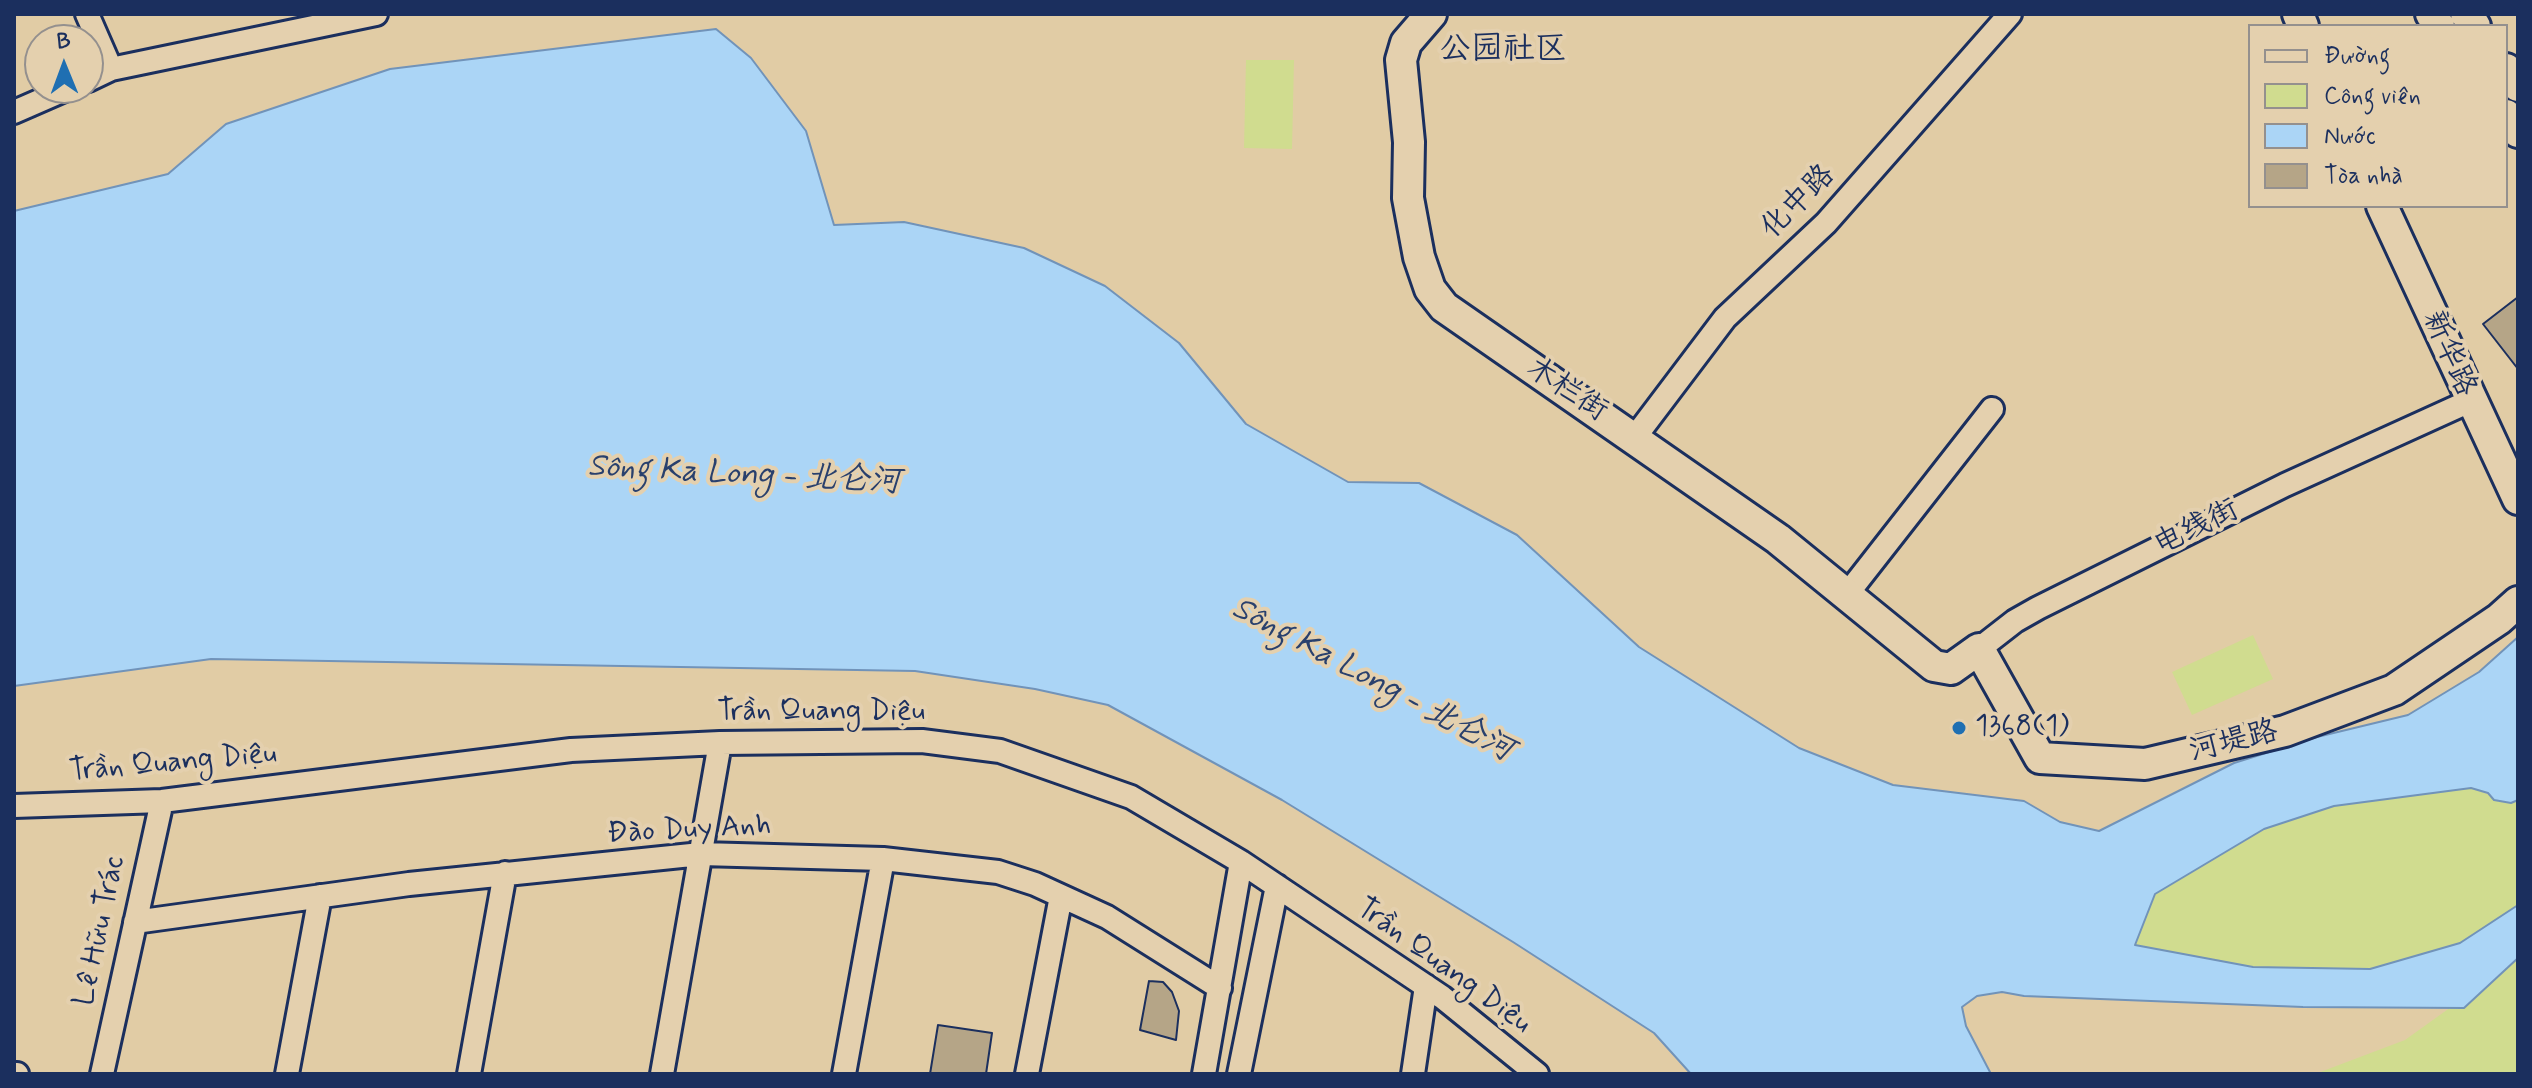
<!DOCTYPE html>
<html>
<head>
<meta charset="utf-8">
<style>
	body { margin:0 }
	#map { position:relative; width:2532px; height:1088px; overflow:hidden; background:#e1cca5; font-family:Mynerve,sans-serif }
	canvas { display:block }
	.frame { position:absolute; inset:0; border:16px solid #1b2f5e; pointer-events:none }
	.legend { position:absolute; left:2248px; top:24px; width:260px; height:184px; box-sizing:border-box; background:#e4d0ae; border:2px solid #94908e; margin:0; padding:10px 14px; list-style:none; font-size:24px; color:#1b2f5e }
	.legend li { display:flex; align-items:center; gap:16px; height:40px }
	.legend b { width:40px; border:2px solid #94908e }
	.north { position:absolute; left:24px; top:24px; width:80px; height:80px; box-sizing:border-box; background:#e4d0ae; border:2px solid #94908e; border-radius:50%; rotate:359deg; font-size:22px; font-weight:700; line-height:32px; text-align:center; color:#1b2f5e }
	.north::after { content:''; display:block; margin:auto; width:28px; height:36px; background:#1f6fb2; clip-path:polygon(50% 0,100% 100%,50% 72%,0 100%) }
</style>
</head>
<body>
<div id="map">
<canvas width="2532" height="1088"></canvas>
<div class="frame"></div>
<ul class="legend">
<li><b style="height:10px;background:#e4d0ae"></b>Đường</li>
<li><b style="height:22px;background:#d0dc8f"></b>Công viên</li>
<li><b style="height:22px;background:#abd5f6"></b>Nước</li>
<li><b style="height:22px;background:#b5a587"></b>Tòa nhà</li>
</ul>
<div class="north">B</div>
</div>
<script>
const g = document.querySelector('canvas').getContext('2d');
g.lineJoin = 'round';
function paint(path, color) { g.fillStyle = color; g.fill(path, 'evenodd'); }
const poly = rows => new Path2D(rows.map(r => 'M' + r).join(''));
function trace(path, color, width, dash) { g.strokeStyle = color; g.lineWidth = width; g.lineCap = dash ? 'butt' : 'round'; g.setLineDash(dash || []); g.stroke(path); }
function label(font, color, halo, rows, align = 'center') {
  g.font = font + ' Mynerve,"LXGW WenKai TC",sans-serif'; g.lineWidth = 8; g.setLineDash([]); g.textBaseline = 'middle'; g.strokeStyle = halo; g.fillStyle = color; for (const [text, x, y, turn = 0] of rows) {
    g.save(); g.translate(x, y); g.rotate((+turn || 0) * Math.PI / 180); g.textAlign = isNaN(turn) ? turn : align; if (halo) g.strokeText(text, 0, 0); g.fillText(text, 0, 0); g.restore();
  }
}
paint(poly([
	[1246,60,1294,60,1292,149,1244,148],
	[2253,635,2273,679,2192,715,2172,672],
	[2471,788,2511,803,2518,800,2518,905,2461,943,2370,969,2253,967,2135,946,2155,894,2264,829,2334,806],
	[2518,959,2518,1074,2315,1074,2405,1040]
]), '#d0dc8f');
const water = poly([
	[716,29,751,58,806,131,834,225,904,222,1024,248,1105,286,1179,343,1246,424,1348,482,1419,483,1517,535,1639,647,1799,748,1893,785,2024,801,2060,822,2099,831,2234,763,2317,737,2408,715,2479,672,2518,637,2518,800,2511,803,2494,800,2488,793,2471,788,2334,806,2264,829,2155,894,2135,945,2253,967,2370,969,2460,943,2518,905,2518,958,2464,1008,2303,1007,2024,996,2002,992,1977,996,1962,1007,1966,1026,1991,1074,1691,1074,1654,1033,1513,942,1282,800,1108,705,1035,689,915,671,211,659,14,686,14,211,168,174,226,124,390,69,716,29]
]);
paint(water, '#abd5f6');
trace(water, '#7193b9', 2);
const building = poly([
	[2518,297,2518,369,2483,324,2518,297],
	[1149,981,1163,982,1172,992,1179,1011,1176,1040,1140,1030,1149,981],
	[938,1025,992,1033,986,1074,930,1074,938,1025]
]);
paint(building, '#b5a587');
trace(building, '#1b2f5e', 2);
const street = poly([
	[87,14,111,69],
	[88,80,111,69,376,14],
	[14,112,69,88],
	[1635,437,1725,318,1826,223,2010,14],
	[1848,593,1992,409],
	[1979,649,2015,621,2038,608,2285,485,2470,401],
	[14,806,162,801,571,750,720,743,922,741,1000,751,1131,797,1241,862,1442,997,1537,1074],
	[135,922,409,884,701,854,883,859,998,872,1035,884,1107,917,1220,988],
	[14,1074,17,1074],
	[102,1074,162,801],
	[287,1074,320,896],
	[469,1074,505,873],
	[662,1074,720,743],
	[844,1074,883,859],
	[1027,1074,1061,896],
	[1204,1074,1241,862],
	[1239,1074,1277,886],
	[1413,1074,1426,986]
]);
const secondary = poly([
	[1431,14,1406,43,1401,60,1409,142,1408,198,1419,257,1430,289,1444,307,1778,539,1934,666,1951,669,1979,649,2040,758,2145,764,2285,731,2394,690,2499,619,2518,602],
	[2298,14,2303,26],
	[2431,14,2439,26],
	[2466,14,2475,26],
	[2506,69,2518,86],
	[2506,115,2518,132],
	[2382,206,2518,499]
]);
trace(street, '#1b2f5e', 28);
trace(secondary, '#1b2f5e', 36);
trace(street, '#e4d0ae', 22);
trace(secondary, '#e4d0ae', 30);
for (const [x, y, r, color] of [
	[1959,728,8,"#1f6fb2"]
]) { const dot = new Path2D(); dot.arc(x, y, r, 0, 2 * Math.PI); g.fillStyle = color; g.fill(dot); trace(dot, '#e4d0ae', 3); }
label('30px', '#1b2f5e', '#e4d0ae', [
	["化中路",1799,203,-45],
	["新华路",2448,354,66],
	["木栏街",1566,391,33],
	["电线街",2197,529,-26],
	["Trần Quang Diệu",821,713],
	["河堤路",2234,743,-14],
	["Trần Quang Diệu",173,764,-5],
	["Đào Duy Anh",689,831,-3],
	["Lê Hữu Trác",101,931,-78],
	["Trần Quang Diệu",1443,967,36]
]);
label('30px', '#1b2f5e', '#e4d0ae', [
	["1368(1)",1975,728]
], 'left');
label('32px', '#1b2f5e', '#e4d0ae', [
	["公园社区",1503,51]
]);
label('italic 32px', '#29406d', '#e4d0ae', [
	["Sông Ka Long - 北仑河",744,476,3],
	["Sông Ka Long - 北仑河",1372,681,28]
]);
</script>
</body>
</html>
